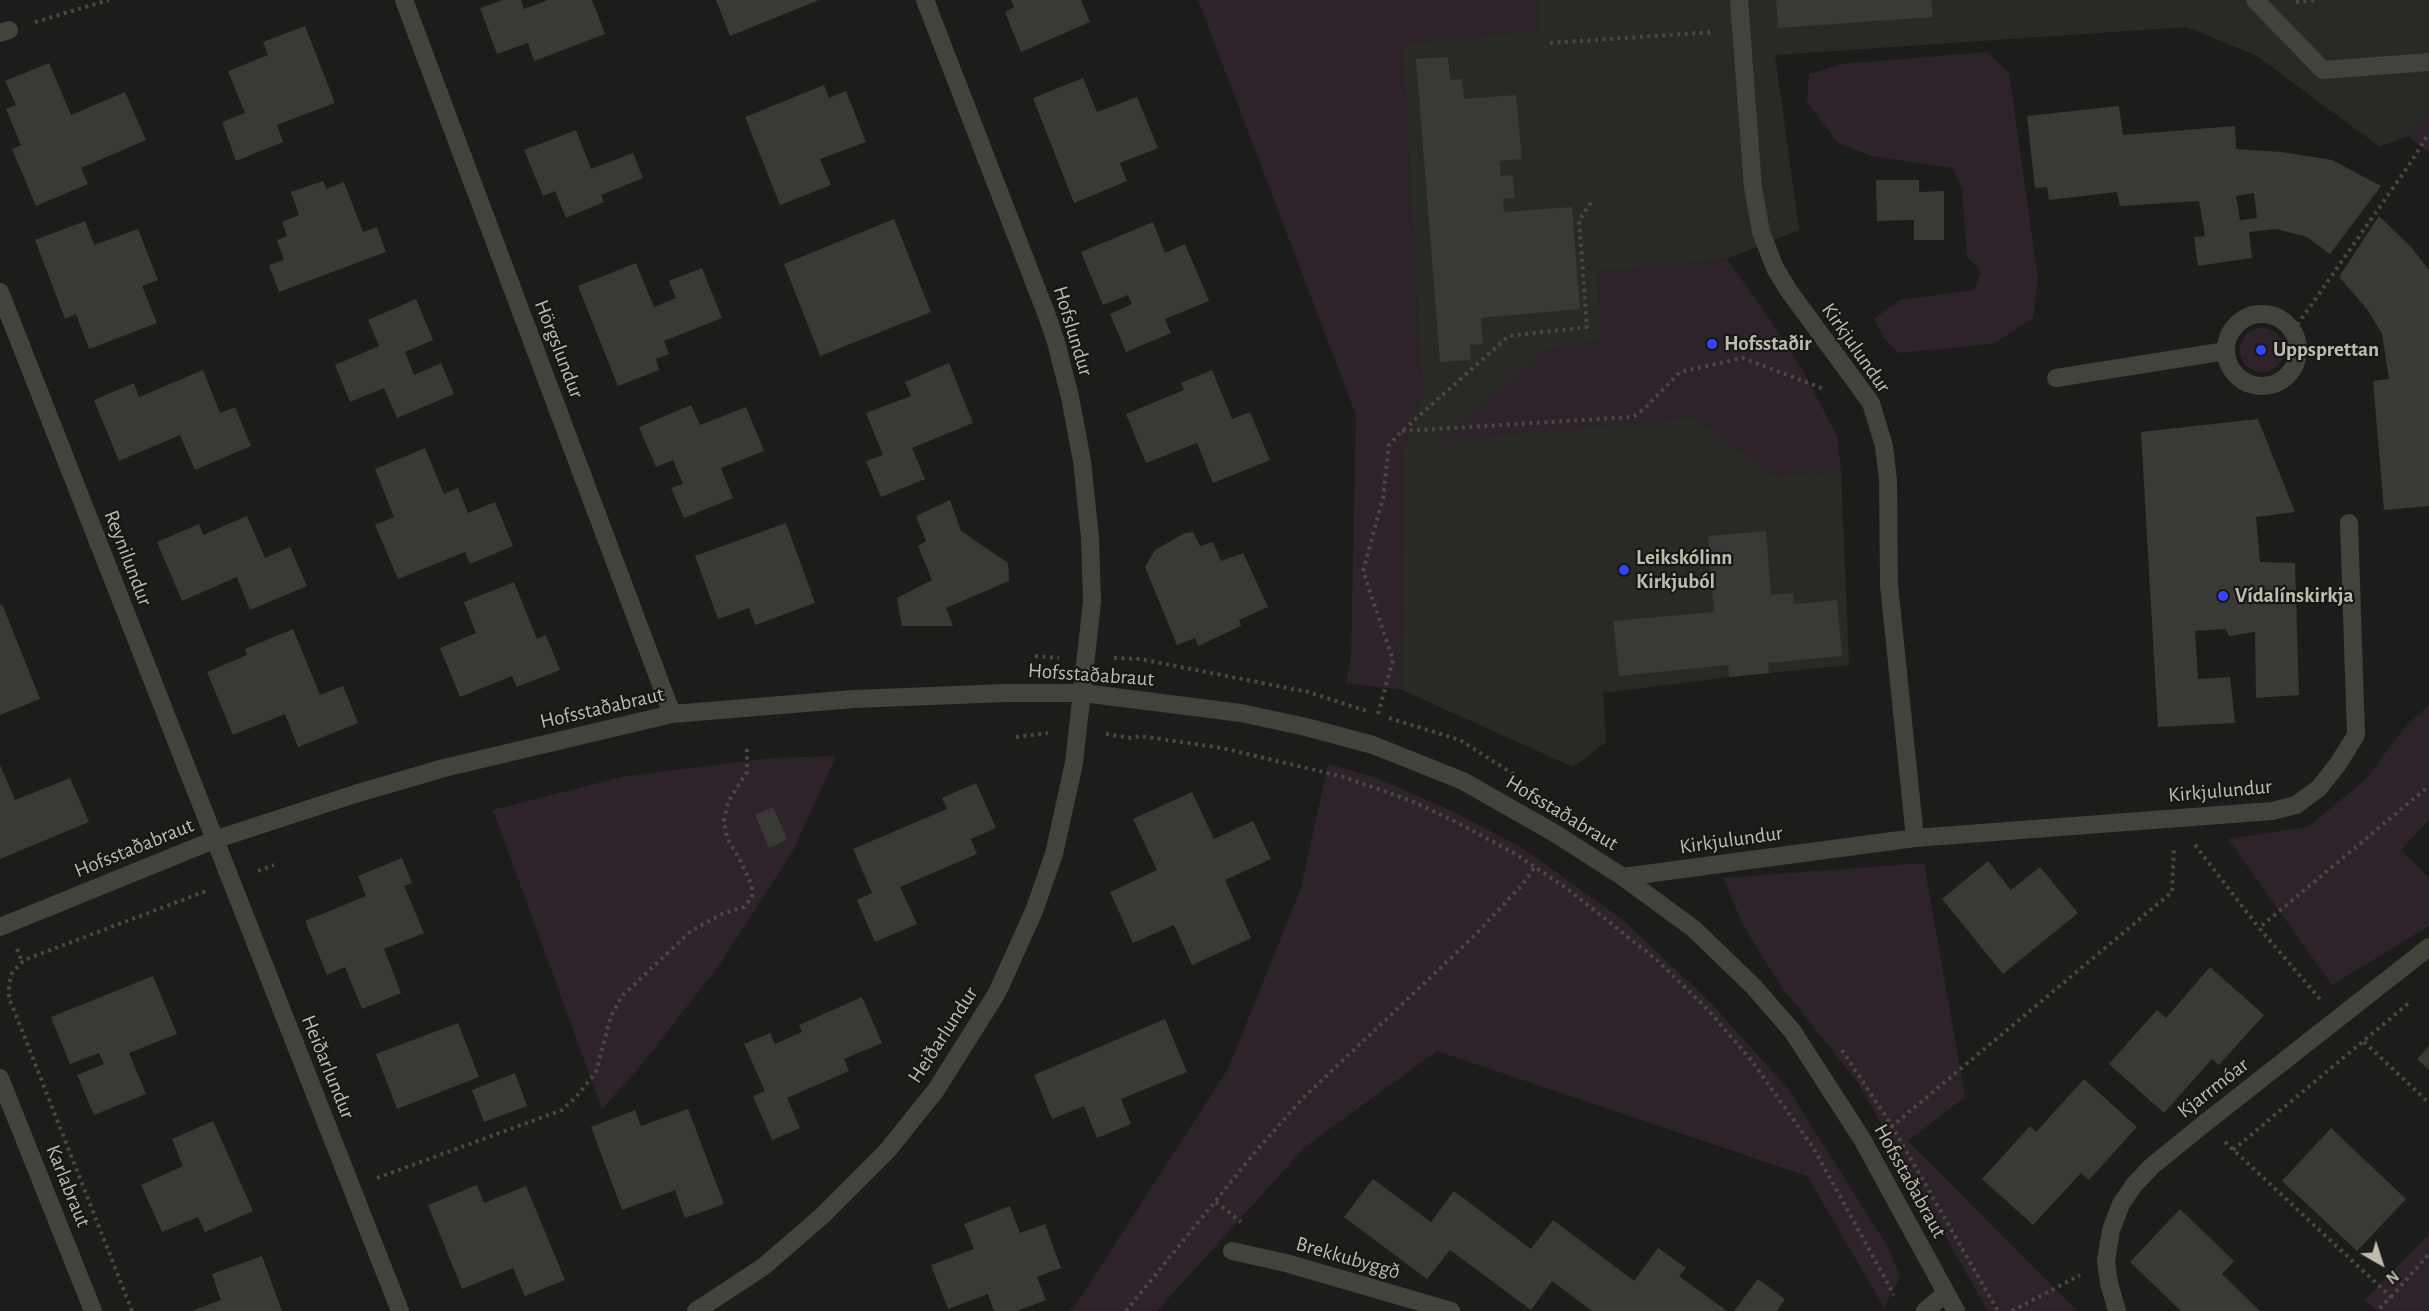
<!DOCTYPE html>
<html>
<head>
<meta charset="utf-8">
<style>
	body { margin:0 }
	#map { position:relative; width:2429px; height:1311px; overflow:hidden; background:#1c1d1a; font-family:"Alegreya Sans",sans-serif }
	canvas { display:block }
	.north { position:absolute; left:2351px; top:1233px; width:60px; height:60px; -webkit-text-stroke:4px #171815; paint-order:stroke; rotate:141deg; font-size:16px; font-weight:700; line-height:24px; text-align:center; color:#bebcac }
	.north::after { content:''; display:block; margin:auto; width:21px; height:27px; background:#bebcac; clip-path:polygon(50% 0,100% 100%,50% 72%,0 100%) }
</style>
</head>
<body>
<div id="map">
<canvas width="2429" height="1311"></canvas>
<div class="north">N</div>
</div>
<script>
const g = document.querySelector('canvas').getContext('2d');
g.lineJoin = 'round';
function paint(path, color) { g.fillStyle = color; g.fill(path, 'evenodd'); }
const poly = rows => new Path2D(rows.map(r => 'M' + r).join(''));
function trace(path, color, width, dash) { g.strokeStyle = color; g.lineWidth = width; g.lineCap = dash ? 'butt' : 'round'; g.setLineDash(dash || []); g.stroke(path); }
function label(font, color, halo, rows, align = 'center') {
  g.font = font + ' "Alegreya Sans",sans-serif'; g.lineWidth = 4.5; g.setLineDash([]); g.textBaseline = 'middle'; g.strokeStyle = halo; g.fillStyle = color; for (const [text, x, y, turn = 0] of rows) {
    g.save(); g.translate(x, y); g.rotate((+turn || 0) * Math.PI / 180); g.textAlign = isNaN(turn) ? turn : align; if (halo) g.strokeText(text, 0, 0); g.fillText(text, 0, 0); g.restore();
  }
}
paint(poly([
	[1537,0,2429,0,2429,114,2408,136,2380,147,2257,56,2187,27,1775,55,1799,230,1727,259,1598,272,1602,340,1548,349,1440,441,1695,417,1773,476,1841,471,1849,665,1729,677,1603,693,1606,742,1573,767,1402,690,1404,446,1422,396,1402,44,1539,30]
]), '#292a26');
paint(poly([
	[1198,0,1537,0,1539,30,1402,44,1422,396,1404,446,1402,690,1346,683,1351,658,1356,415],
	[1987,52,2009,73,2038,279,2033,318,1993,344,1899,353,1884,338,1874,319,1899,300,1974,290,1981,272,1967,256,1962,189,1953,168,1871,156,1838,143,1807,102,1809,74,1842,64],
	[2429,114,2429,153,2408,136],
	[1727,259,1771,321,1804,373,1837,436,1841,471,1773,476,1695,417,1439,442,1548,349,1602,340,1598,272],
	'2240 350a22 22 0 1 1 44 0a22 22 0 1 1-44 0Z',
	[2429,705,2429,820,2401,850,2429,878,2429,926,2332,985,2228,839,2308,827,2366,779,2404,728],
	[836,756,794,849,720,964,643,1063,602,1109,493,810,625,776,771,758],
	[1328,764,1377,778,1454,812,1524,849,1622,919,1710,1002,1789,1090,1889,1249,1900,1277,1884,1307,1807,1176,1437,1051,1305,1147,1157,1311,1069,1311,1075,1306,1228,1069,1301,888],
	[1924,863,1965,1097,1908,1141,2077,1311,1988,1311,1858,1083,1781,986,1744,927,1723,878],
	[2429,1234,2429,1311,2377,1311,2365,1300]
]), '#2e232a');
paint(poly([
	[503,0,521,0,524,9,548,0,592,0,605,34,534,61,528,43,497,54,480,8],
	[716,0,819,0,730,36],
	[1011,0,1081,0,1090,22,1021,52,1005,12,1014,7],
	[1776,0,1931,0,1933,17,1778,28],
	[305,26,335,103,277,125,283,142,236,161,222,122,245,113,228,71,268,55,263,42],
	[1448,57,1450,80,1462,79,1464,99,1516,95,1522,159,1500,161,1501,176,1513,175,1515,198,1503,199,1504,212,1572,207,1580,309,1481,318,1483,344,1470,345,1471,360,1440,362,1416,59],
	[49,63,71,115,125,92,146,140,81,168,88,184,36,206,12,149,21,145,6,109,16,105,5,81],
	[1083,78,1097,112,1137,97,1158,148,1120,163,1127,181,1074,203,1033,98],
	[824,85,829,98,846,91,866,142,820,159,831,185,780,205,745,117],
	[2119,106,2123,135,2235,126,2236,149,2281,152,2332,160,2381,186,2330,254,2307,237,2277,229,2249,232,2252,258,2198,266,2194,237,2205,236,2199,201,2120,206,2117,192,2049,200,2047,187,2035,188,2027,116],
	[2254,193,2257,218,2240,220,2236,196],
	[576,130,591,169,633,153,643,178,601,195,604,202,566,218,555,191,543,196,524,150],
	[1876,180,1919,180,1919,192,1944,191,1944,240,1914,240,1914,220,1877,221],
	[323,181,326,189,344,182,363,232,377,227,386,252,279,292,269,265,284,260,277,240,287,236,282,222,299,215,291,192],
	[2379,216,2412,248,2429,270,2429,506,2384,510,2373,381,2389,379,2382,334,2367,309,2339,277],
	[894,219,931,312,820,356,784,264],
	[85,221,94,245,138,229,158,280,142,286,157,323,89,349,76,314,65,319,35,240],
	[1153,222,1165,253,1185,244,1209,301,1165,319,1171,333,1126,352,1110,314,1132,304,1128,295,1103,305,1081,252],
	[636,263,654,307,676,298,669,281,702,268,722,318,664,341,669,354,656,359,659,370,618,386,578,286],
	[416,299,433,340,405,352,414,375,441,363,454,394,397,418,384,388,350,402,335,365,379,346,368,320],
	[949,363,973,423,912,448,925,479,881,497,866,461,883,455,866,413,911,396,905,382],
	[203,370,220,413,235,407,251,446,195,470,180,435,119,461,94,400,134,383,139,397],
	[1212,370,1232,419,1250,412,1270,460,1213,483,1197,443,1146,463,1126,414,1184,390,1181,383],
	[691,405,700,425,746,407,764,451,721,468,733,498,684,518,671,488,683,484,673,460,656,467,639,427],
	[2258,419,2295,512,2256,517,2260,562,2295,563,2299,695,2256,698,2255,632,2229,636,2225,629,2195,631,2198,679,2230,677,2235,723,2158,727,2141,432],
	[425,448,444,494,458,488,468,513,495,502,513,546,470,564,465,552,398,579,375,525,394,517,375,469],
	[950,500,961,531,1008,563,1009,581,946,608,953,626,902,626,897,598,932,580,918,546,926,541,916,516],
	[247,516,265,558,290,547,307,586,250,610,237,577,182,601,157,542,199,524,203,535],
	[786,523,815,603,755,625,749,608,718,619,695,556],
	[1766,531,1771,595,1793,593,1794,604,1837,600,1842,656,1768,663,1769,673,1729,677,1728,665,1619,676,1613,621,1714,612,1708,536],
	[1193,532,1200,546,1213,542,1221,561,1243,553,1268,607,1239,620,1241,626,1198,646,1195,638,1177,645,1145,567,1155,550,1185,533],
	[514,582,537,639,546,635,560,670,517,687,512,676,460,697,440,648,476,633,464,602],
	[2,604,40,699,0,715,0,605],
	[293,629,320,695,343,686,358,723,298,747,285,714,233,735,207,672,247,655,245,649],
	[0,765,15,800,70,778,89,822,0,859],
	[976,783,996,828,971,839,977,854,900,887,917,924,875,942,857,900,872,893,853,849,947,809,942,798],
	[1192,792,1214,839,1253,821,1271,859,1225,880,1251,938,1192,965,1174,925,1133,943,1110,892,1157,870,1133,819],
	[773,807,787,839,769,848,755,815],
	[402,858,412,883,404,886,424,933,384,949,401,993,362,1009,345,967,327,975,305,921,366,896,358,876],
	[1988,861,2011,890,2040,867,2078,913,2003,974,1942,899],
	[2210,967,2264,1015,2219,1065,2212,1059,2164,1113,2109,1064,2157,1010,2166,1018],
	[153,976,177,1034,129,1053,146,1094,94,1115,77,1075,104,1064,99,1053,70,1064,51,1017],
	[862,997,882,1043,844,1059,849,1071,787,1098,800,1128,772,1140,753,1096,765,1091,744,1044,770,1033,775,1044,802,1032,799,1025],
	[1165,1019,1187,1072,1121,1099,1131,1124,1097,1138,1084,1106,1052,1119,1034,1075],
	[458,1023,479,1077,397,1109,376,1054],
	[2429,1046,2429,1070,2417,1059],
	[515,1073,527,1106,484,1122,472,1090],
	[2084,1079,2137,1127,2089,1180,2081,1173,2033,1225,1982,1179,2030,1126,2036,1132],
	[688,1109,724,1204,685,1218,675,1190,622,1210,591,1127,635,1110,641,1126],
	[213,1121,253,1211,205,1232,198,1217,162,1232,141,1185,183,1166,172,1139],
	[2331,1128,2406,1199,2357,1251,2282,1181],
	[1373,1179,1431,1222,1454,1191,1531,1249,1553,1220,1634,1281,1658,1248,1686,1268,1679,1276,1727,1311,1592,1311,1552,1281,1531,1310,1450,1250,1427,1279,1344,1217],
	[477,1185,484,1203,526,1186,565,1280,525,1296,513,1268,462,1289,428,1205],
	[1010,1206,1020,1233,1045,1224,1061,1268,1037,1277,1046,1300,1017,1311,994,1311,988,1294,948,1309,931,1265,974,1249,964,1224],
	[2180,1209,2234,1261,2222,1274,2260,1311,2181,1311,2130,1262],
	[262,1256,282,1311,192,1311,221,1300,212,1274],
	[1758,1279,1785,1299,1777,1311,1734,1311]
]), '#393935');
trace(poly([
	[2296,2,2316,0],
	[35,22,109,0],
	[1550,43,1713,32],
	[2293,331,2409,165,2429,133],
	[1402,431,1633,417,1644,409,1680,372,1743,358,1824,389],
	[1035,656,1059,658],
	[1114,658,1140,659,1308,692,1370,712],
	[1378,714,1393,660,1363,571,1383,498,1389,445,1402,431,1509,336,1587,327,1579,220,1592,201],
	[1389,718,1460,740,1515,775],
	[1106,734,1131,738,1140,736,1222,748,1344,777,1414,802,1458,823,1514,853,1569,890,1658,961,1708,1010,1752,1061,1814,1149,1894,1295],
	[1016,737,1048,733],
	[2195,845,2259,928],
	[258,871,274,865],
	[17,949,22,962],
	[2320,999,2259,928,2429,786],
	[2364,1042,2429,1103],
	[1842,1050,1892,1126,1998,1311],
	[1891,1127,2172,892,2174,846],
	[2225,1142,2391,1297,2377,1311],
	[2233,1150,2410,1002],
	[377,1178,562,1110,576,1097,596,1072,611,1016,622,996,691,931,722,914,744,907,752,897,752,886,741,862,727,838,724,821,728,802,747,772,747,749],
	[1216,1202,1241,1222],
	[2391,1297,2429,1254],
	[132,1311,14,1010,9,999,9,985,12,973,22,962,32,957,206,891],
	[1126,1311,1256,1151,1304,1097,1472,938,1522,885,1535,867],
	[2012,1311,2080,1275]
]), '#4a4941', 4, [3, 4.5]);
trace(poly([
	[404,0,672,714],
	[1739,0,1753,187,1761,232,1775,268,1789,291,1871,403,1884,446,1888,480,1889,585,1915,838],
	[2255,0,2323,70,2429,62],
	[0,33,9,30],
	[0,292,400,1311],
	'2226 350a36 36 0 1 1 72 0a36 36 0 1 1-72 0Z',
	[2056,378,2226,351],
	[1623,877,1915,838,2272,811,2296,805,2319,788,2338,764,2356,735,2349,523],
	[0,927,214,840,355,794,444,768,672,714,854,699,1006,693,1083,693,1241,713,1306,727,1373,745,1463,781,1556,834,1623,877,1694,929,1754,987,1793,1032,1862,1139,1956,1311],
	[0,1078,93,1311],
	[1232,1251,1286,1263,1451,1311],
	[696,1311,763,1267,822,1216,887,1151,936,1090,997,993,1034,911,1054,854,1074,763,1092,602,1090,538,1082,461,1070,397,1056,342,1046,313,925,0],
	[1925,1311,1946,1293],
	[2117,1311,2109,1283,2106,1261,2111,1230,2121,1204,2134,1185,2152,1166,2205,1123,2429,947]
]), '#42433b', 18);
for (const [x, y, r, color] of [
	[1712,344,6,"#3046ff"],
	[2261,350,6,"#3046ff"],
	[1624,570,6,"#3046ff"],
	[2223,596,6,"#3046ff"]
]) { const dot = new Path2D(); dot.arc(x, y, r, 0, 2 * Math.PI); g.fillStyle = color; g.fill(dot); trace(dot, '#171815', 2); }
label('21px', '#bebcac', '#171815', [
	["Hofslundur",1073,331,73],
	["Kirkjulundur",1856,348,55],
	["Hörgslundur",559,349,69],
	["Reynilundur",128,558,69],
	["Hofsstaðabraut",1091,675,4],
	["Hofsstaðabraut",602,708,-13],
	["Kirkjulundur",2220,791,-5],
	["Hofsstaðabraut",1562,813,31],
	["Kirkjulundur",1731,840,-8],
	["Hofsstaðabraut",134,848,-22],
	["Heiðarlundur",943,1035,-57],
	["Heiðarlundur",328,1067,68],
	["Kjarrmóar",2213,1088,-38],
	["Hofsstaðabraut",1910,1181,61],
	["Karlabraut",68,1186,68],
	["Brekkubyggð",1348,1258,16]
]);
label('bold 21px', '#bebcac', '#171815', [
	["Hofsstaðir",1724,344],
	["Uppsprettan",2273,350],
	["Leikskólinn",1636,558],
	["Kirkjuból",1636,582],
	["Vídalínskirkja",2235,596]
], 'left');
</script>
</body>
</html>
